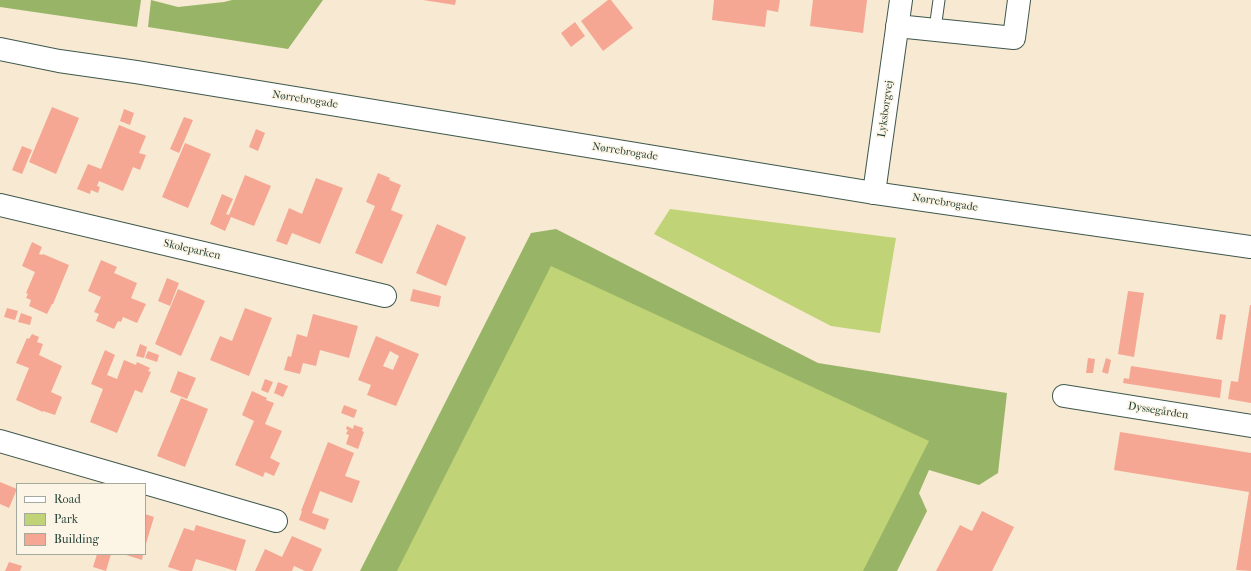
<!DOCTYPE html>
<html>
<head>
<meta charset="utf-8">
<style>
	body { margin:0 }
	#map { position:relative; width:1251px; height:571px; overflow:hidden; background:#f7e9d2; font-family:"IM FELL French Canon",serif }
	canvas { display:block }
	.legend { position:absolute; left:16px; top:483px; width:130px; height:72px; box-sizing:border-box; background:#fcf5e5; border:1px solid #a4ab9e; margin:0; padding:5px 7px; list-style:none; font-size:12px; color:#1f3d34 }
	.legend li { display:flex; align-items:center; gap:8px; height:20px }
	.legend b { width:20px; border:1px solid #a4ab9e }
</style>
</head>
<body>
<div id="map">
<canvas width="1251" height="571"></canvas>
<ul class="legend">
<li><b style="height:5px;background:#fff"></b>Road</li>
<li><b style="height:11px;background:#c0d376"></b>Park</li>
<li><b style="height:11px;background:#f5a794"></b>Building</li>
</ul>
</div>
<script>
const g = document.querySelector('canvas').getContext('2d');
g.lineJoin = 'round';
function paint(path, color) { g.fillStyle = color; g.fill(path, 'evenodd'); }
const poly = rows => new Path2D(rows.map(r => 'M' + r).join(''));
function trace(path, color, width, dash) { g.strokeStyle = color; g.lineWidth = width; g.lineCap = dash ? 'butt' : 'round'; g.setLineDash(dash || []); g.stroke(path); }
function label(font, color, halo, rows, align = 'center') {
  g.font = font + ' "IM FELL French Canon",serif'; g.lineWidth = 3; g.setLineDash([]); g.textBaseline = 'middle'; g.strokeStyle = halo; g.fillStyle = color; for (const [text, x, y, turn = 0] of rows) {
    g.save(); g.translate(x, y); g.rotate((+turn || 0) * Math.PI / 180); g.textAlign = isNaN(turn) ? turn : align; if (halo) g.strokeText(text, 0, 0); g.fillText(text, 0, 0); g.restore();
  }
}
paint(poly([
	[670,209,896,238,880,333,831,326,654,234],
	[531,240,938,434,866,571,370,571]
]), '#c0d376');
paint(poly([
	[0,0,141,0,137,27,0,7],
	[151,0,178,7,224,2,232,0,323,0,288,49,148,27],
	[556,229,818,363,1007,393,998,473,979,485,929,470,919,493,927,511,897,571,863,571,929,441,551,266,397,571,360,571,531,233]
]), '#98b567');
paint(poly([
	[423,0,456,0,455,5],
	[608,0,611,0,633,28,603,51,581,21],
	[714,0,780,0,778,12,767,10,765,27,712,20],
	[813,0,867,0,863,33,810,26],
	[575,22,585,36,571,47,561,33],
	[52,107,79,118,56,174,29,162],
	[124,109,134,113,130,125,120,121],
	[184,117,193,120,179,153,170,149],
	[119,125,146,136,139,153,146,155,140,170,133,167,123,191,99,181,97,186,100,187,98,193,91,190,90,194,77,189,88,164,101,169],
	[256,129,265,133,258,151,249,147],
	[185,143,211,154,188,208,162,197],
	[22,146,32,150,22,174,12,170],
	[378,173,390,178,389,180,401,185,391,210,403,215,382,264,355,253,375,206,366,202],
	[245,175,271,186,254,226,231,217,225,231,210,224,222,194,233,199,226,214,229,215],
	[316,178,343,188,320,244,292,233,287,245,276,241,289,208,302,214],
	[437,224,466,237,446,286,416,273],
	[32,242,42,247,39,254,42,255,43,254,69,265,53,304,52,304,47,314,29,306,31,300,26,298,28,294,26,293,35,272,22,266],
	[101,260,117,267,114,273,137,283,131,298,146,304,137,323,123,317,121,322,118,321,114,329,96,321,99,314,94,312,101,297,88,291],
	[167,278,179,283,170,306,158,301],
	[178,289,205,301,181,356,155,344],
	[413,289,441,296,439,307,410,301],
	[1128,291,1144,293,1134,357,1118,354],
	[1250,305,1251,305,1251,403,1228,399,1231,381,1238,382],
	[7,308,18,311,15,320,4,317],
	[245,308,272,318,249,376,210,360,220,336,232,341],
	[21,313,32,317,30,325,18,322],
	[313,314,358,326,349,358,320,350,316,366,303,363,300,374,284,370,288,356,291,357,297,334,307,337],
	[1220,314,1226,315,1222,340,1216,339],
	[32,334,39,337,37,342,43,344,39,355,62,366,51,392,62,397,55,415,43,411,43,412,16,400,29,368,16,363,27,338,29,339],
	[376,336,419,354,396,406,367,395,371,385,358,380],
	[390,351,399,356,393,370,383,366],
	[140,344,147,347,144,358,136,356],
	[105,350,115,355,107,375,117,379,124,360,136,365,137,362,150,368,148,371,151,372,142,393,135,390,117,433,90,422,103,389,91,384],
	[148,351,159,355,157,362,145,358],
	[1088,358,1095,359,1093,373,1086,373],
	[1106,358,1111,360,1108,374,1102,372],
	[1131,366,1222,380,1220,398,1123,383,1124,378,1129,379],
	[178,371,196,378,187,399,170,392],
	[265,379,273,382,268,393,261,390],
	[278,382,288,386,283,397,274,393],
	[252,391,267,398,266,400,274,403,265,424,282,431,270,458,280,463,274,476,265,472,263,477,235,465,254,421,242,415],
	[181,398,208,409,185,467,157,456],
	[344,405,357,410,354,418,341,413],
	[354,425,363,428,362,431,364,432,358,449,346,444,349,435,346,434,348,430,346,429,347,426,353,429],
	[1120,432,1251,453,1251,571,1236,570,1249,492,1114,470],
	[328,442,354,453,345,476,360,481,352,503,320,491,312,513,329,519,325,530,299,520,302,511,301,511],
	[0,482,17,489,9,508,0,504],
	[982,511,1014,527,992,571,936,571,960,525,972,531],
	[145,514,154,517,145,547],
	[196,525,246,540,236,571,196,559,192,571,181,571,168,567,184,528,194,531],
	[292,536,322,549,312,571,305,571,294,566,292,571,255,571,265,549,282,557],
	[97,554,111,554,106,571,93,567],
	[123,554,143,554,142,560],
	[9,562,22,566,20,571,5,571]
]), '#f5a794');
const lane = poly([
	[935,29,939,0]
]);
const street = poly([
	[897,26,1014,38,1019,0],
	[874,193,901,0],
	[0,205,385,296],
	[1064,396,1251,426],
	[0,441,276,521]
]);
const secondary = poly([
	[0,49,59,61,136,72,874,193,1251,247]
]);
trace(lane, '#3f574c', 13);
trace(street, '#3f574c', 24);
trace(secondary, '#3f574c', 24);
trace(lane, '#fff', 11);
trace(street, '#fff', 22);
trace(secondary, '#fff', 22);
label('11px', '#1f3d34', '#fcf5e5', [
	["Nørrebrogade",305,100,9],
	["Lyksborgvej",886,109,-82],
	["Nørrebrogade",625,152,9],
	["Nørrebrogade",945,203,9],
	["Skoleparken",192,250,13],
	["Dyssegården",1158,411,9]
]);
</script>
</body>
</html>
